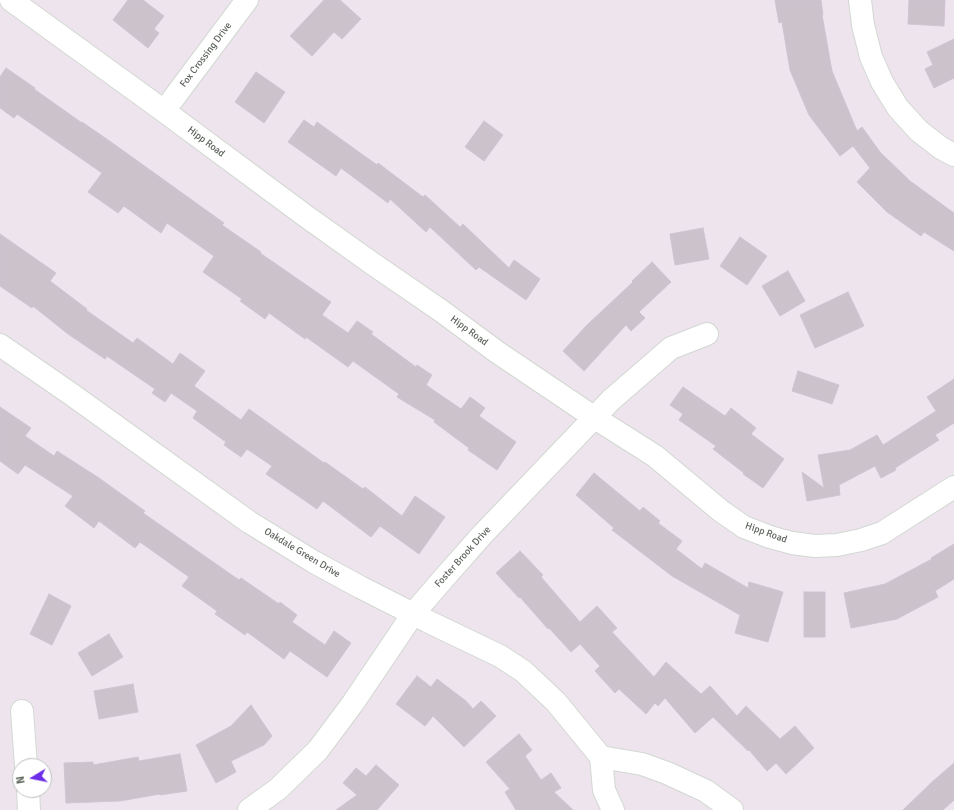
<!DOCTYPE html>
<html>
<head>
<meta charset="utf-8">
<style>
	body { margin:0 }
	#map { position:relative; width:954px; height:810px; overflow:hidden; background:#eee4ee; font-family:Signika,sans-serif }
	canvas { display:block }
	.north { position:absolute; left:12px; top:758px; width:40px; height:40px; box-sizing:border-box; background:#fff; border:1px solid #bec1be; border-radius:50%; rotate:260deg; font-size:11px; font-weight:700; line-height:16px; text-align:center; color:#5d645c }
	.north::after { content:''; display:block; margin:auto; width:14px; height:18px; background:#6d2eea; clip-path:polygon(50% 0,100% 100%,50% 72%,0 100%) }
</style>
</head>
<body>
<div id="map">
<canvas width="954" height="810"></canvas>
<div class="north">N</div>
</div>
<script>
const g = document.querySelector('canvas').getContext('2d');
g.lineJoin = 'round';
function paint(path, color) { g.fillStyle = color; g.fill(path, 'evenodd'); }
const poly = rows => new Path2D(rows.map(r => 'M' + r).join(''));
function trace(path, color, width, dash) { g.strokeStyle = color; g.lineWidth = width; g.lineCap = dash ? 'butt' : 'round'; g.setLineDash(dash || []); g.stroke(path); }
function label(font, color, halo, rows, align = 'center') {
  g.font = font + ' Signika,sans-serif'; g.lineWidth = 3; g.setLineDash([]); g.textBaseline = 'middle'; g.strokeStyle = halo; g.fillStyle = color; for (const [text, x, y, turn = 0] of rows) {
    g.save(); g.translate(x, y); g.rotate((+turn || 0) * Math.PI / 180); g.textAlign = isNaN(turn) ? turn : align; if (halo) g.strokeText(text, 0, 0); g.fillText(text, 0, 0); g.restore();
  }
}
const building = poly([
	[128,0,143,0,164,16,154,29,159,33,148,48,113,20,128,0],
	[324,0,340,0,361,19,342,39,334,32,312,56,290,36,324,0],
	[775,0,821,0,823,15,822,15,832,71,857,131,862,127,880,152,910,181,954,213,954,251,924,232,921,236,887,212,857,182,870,168,853,146,840,156,809,115,790,70,782,22,779,23,775,0],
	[909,0,945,0,944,26,908,24,909,0],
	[954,39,954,78,934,88,925,69,933,65,927,52,954,39],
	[6,68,35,88,34,89,82,123,82,122,111,142,224,223,222,225,261,252,260,253,331,302,322,315,348,333,357,321,373,332,371,334,416,367,417,365,432,375,426,385,461,409,470,397,485,408,479,416,516,442,497,470,468,450,469,448,434,422,435,420,397,397,399,394,353,361,348,367,306,337,305,339,269,313,265,319,240,301,242,299,203,272,214,256,167,223,161,233,124,206,118,213,88,192,102,173,17,114,14,118,0,108,0,77,6,68],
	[256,72,285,92,264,123,235,102,256,72],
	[304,120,314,127,317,122,377,165,378,163,423,197,425,195,460,227,463,224,509,268,514,260,540,279,526,300,479,267,476,270,430,227,426,232,390,199,388,203,341,168,336,176,288,142,304,120],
	[484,121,503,135,484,161,465,147,484,121],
	[703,228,709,259,675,265,670,234,703,228],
	[0,234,56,273,50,281,87,309,86,310,133,343,137,338,173,364,180,353,205,371,194,386,241,420,249,409,324,463,325,462,363,489,365,487,402,516,415,496,445,517,419,554,380,526,371,537,323,501,317,509,266,474,272,466,247,449,241,457,224,445,226,442,193,418,197,411,171,393,165,402,152,393,155,389,107,356,105,359,68,334,33,306,32,308,0,286,0,234],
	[740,237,767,256,747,285,720,266,740,237],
	[652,262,671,282,639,312,645,318,631,331,626,325,584,371,563,351,587,325,633,282,632,281,652,262],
	[788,271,805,301,780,316,762,286,788,271],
	[848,292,864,326,815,348,800,315,848,292],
	[798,371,839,385,832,404,792,391,798,371],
	[954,379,954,423,935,435,939,440,895,468,896,470,881,478,875,466,839,485,840,495,807,501,802,472,824,488,818,455,850,450,877,435,883,445,936,411,927,397,954,379],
	[683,387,725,416,731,408,756,428,751,434,784,459,763,488,743,474,744,473,713,449,716,446,679,420,683,414,670,405,683,387],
	[0,407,31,428,25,436,54,456,57,451,99,478,145,511,143,513,239,580,241,578,279,604,280,602,297,615,292,622,325,645,334,631,351,643,327,677,290,651,284,659,247,632,245,635,215,614,217,611,182,586,189,577,140,542,135,548,99,521,94,528,65,506,73,496,25,465,18,474,0,461,0,407],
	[594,473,640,511,643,507,660,521,658,523,682,541,676,549,702,569,705,563,748,588,749,582,783,592,768,642,735,633,740,615,672,576,612,530,614,528,576,495,594,473],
	[954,544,954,579,935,591,938,597,897,619,851,628,844,593,885,584,932,559,931,558,954,544],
	[520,551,543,575,541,577,580,622,597,606,617,628,612,632,654,677,666,662,701,694,710,686,737,716,746,706,780,739,795,726,814,748,786,774,776,763,767,771,749,750,748,751,713,717,695,733,665,698,658,706,655,703,646,714,619,689,615,693,595,671,600,666,580,644,571,652,549,628,548,629,520,597,519,598,496,573,520,551],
	[804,592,825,592,825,637,804,637,804,592],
	[49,594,71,606,52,645,30,634,49,594],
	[109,634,123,657,92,676,78,653,109,634],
	[417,676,431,687,437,679,466,701,473,709,481,701,496,716,464,747,433,716,425,726,396,704,417,676],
	[133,684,138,712,99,719,94,691,133,684],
	[251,705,272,736,264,745,231,761,236,772,216,783,196,745,231,726,251,705],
	[519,734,532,750,525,756,541,780,551,773,561,788,554,792,573,810,516,810,505,792,510,789,486,762,519,734],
	[180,754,187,791,160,795,160,794,120,801,66,803,64,763,93,762,93,765,138,757,139,761,180,754],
	[954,763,954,800,943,810,903,810,932,782,954,763],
	[376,765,399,785,377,810,336,810,357,795,343,783,356,768,366,776,376,765]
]);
paint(building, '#cbc2cc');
trace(building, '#d2c2d3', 1);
const minor = poly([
	[11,0,164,111,307,217,373,264,440,310,497,352,595,418,655,456,721,511,744,527,770,537,792,543,815,546,837,545,861,540,882,533,954,487],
	[860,0,863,25,871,57,882,82,898,108,919,131,941,148,954,155],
	[164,111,247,0],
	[0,345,71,394,249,522,314,562,360,587,427,621,500,656,523,671,556,702,601,757,604,790,613,810],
	[22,711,26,766],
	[601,757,642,764,667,773,706,791,732,810],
	[28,790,29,810],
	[249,810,278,789,318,750,353,703,413,614,444,578,482,535,611,400,671,348,707,334]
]);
trace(minor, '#d2d8d1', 24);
trace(minor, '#fff', 22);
label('10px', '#5d645c', '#fff', [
	["Fox Crossing Drive",206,55,-53],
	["Hipp Road",206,142,37],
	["Hipp Road",469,331,36],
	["Hipp Road",766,533,20],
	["Oakdale Green Drive",302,553,31],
	["Foster Brook Drive",463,557,-48]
]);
</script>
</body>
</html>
